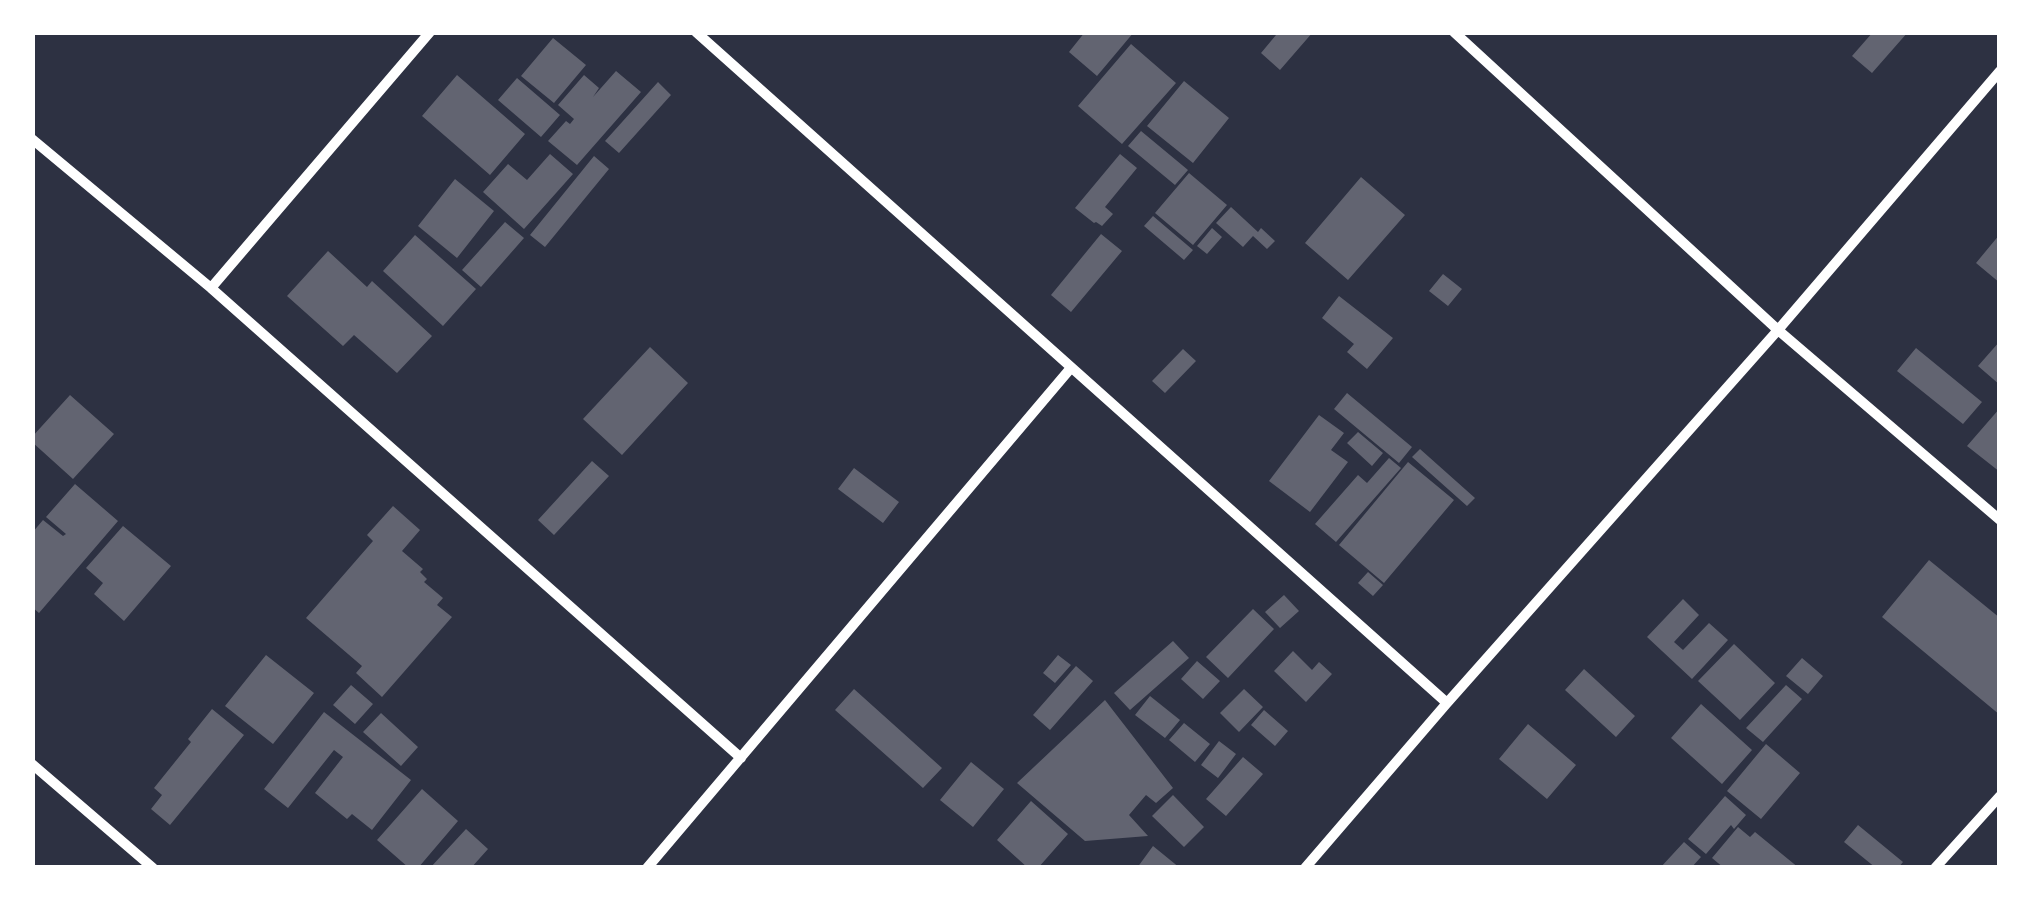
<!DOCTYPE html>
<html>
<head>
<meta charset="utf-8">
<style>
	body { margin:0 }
	#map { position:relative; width:2032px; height:900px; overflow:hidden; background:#2d3142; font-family:"PT Serif",serif }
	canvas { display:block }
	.frame { position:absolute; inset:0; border:35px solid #fff; pointer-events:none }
</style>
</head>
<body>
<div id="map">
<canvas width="2032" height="900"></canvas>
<div class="frame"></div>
</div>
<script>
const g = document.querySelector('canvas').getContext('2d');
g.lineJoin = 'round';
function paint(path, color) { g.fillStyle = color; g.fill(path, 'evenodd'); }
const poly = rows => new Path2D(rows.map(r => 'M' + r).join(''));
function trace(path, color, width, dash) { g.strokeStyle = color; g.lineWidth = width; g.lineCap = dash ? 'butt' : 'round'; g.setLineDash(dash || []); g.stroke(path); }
paint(poly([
	[1085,32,1134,32,1097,76,1069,52],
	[1273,32,1313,32,1280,70,1261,53,1276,35],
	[1873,32,1908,32,1872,73,1852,56],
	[553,38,586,65,554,103,521,76],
	[1131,44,1176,83,1122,144,1078,106],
	[616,71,641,92,577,165,548,141,566,121,570,124,574,119,558,105,584,75,599,88,593,97],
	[457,75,525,134,490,175,422,116],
	[517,78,560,115,541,137,498,100],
	[1184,81,1229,118,1193,163,1147,126],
	[658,82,671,95,619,153,605,141],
	[1141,131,1188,170,1175,185,1128,146],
	[550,154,573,174,524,229,483,192,508,164,527,180],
	[1120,154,1137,168,1105,207,1113,214,1102,226,1096,222,1094,223,1075,208],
	[594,156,609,169,545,247,530,235],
	[1189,173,1227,205,1193,245,1155,213],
	[1361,177,1405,215,1348,280,1305,243],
	[455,179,494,211,457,258,418,226],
	[1231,207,1258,232,1261,228,1275,241,1267,249,1253,236,1243,247,1216,223],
	[1153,216,1193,250,1184,260,1144,226],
	[505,222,524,238,481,287,462,270],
	[1212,228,1222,237,1207,254,1197,246],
	[1101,234,1122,251,1071,312,1051,295],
	[2000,234,2000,283,1976,263],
	[415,235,476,289,443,326,383,271],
	[328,251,367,287,372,281,432,336,397,373,354,335,343,346,287,296],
	[1443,274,1462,289,1448,306,1429,291],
	[1339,296,1393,338,1367,369,1347,352,1354,344,1322,318],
	[2000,341,2000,385,1978,366],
	[650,347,688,383,622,455,583,419],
	[1916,348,1982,402,1963,424,1897,371],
	[1183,349,1196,361,1165,393,1152,381],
	[1347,393,1412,447,1399,463,1334,409],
	[70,395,114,434,73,479,32,442,32,437],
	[2000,408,2000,472,1967,446],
	[1319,415,1344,433,1331,450,1348,462,1310,512,1269,481],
	[1358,432,1383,453,1372,466,1347,443],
	[1420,449,1475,498,1467,506,1412,457],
	[1389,458,1401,468,1336,542,1315,524,1358,475,1367,483],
	[592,461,609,476,554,535,538,520],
	[1408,462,1454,500,1384,583,1339,545],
	[854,468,899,502,883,523,838,489],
	[75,484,118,521,39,613,32,607,32,533,43,520,63,536,66,534,46,517],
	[393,506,420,530,402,551,423,569,420,572,427,579,424,582,443,598,437,605,452,617,382,697,356,673,362,666,306,618,373,541,367,535],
	[123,526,171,566,124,621,94,594,103,583,86,568],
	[1929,560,2000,618,2000,715,1882,617],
	[1368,572,1383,585,1373,596,1358,583],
	[1284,595,1299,611,1280,628,1265,612],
	[1683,599,1699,615,1674,642,1683,650,1709,623,1728,640,1692,679,1647,637],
	[1253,609,1274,629,1228,678,1206,657],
	[1173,641,1189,658,1130,710,1114,693],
	[1734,644,1775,683,1740,720,1698,681],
	[1293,651,1312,670,1319,662,1332,674,1306,702,1274,671],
	[266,655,314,693,273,744,225,706],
	[1058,655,1071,665,1055,683,1043,673],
	[1802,658,1823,676,1808,694,1786,676],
	[1197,661,1220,681,1203,699,1181,679],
	[1076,666,1093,681,1050,730,1033,715],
	[1584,669,1635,716,1616,737,1565,690],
	[351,685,373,704,355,724,333,705],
	[1786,685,1802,699,1763,742,1746,728],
	[854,689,942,768,923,788,835,710],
	[1244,689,1263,707,1239,732,1220,713],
	[1150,696,1180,720,1165,738,1135,715],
	[1105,700,1173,788,1156,803,1146,795,1129,815,1148,836,1085,841,1017,783],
	[1701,704,1752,750,1722,784,1671,738],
	[212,709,244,735,170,825,151,809,162,795,154,788,191,742,188,739],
	[1264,710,1288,731,1275,746,1251,725],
	[324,712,411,780,372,830,352,814,347,819,315,793,343,757,334,750,288,808,264,789],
	[381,713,418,747,401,766,363,732],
	[1184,723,1210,744,1195,762,1169,740],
	[1528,724,1576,765,1547,799,1499,759],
	[1219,741,1236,754,1218,778,1201,765],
	[1766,744,1800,773,1761,819,1727,791],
	[1243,757,1263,774,1226,816,1206,799],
	[971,762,1004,789,973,827,940,800],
	[422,789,458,821,418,868,409,868,377,840],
	[1173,795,1204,827,1184,847,1152,816],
	[1725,796,1746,815,1734,829,1731,825,1706,854,1688,839],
	[1031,801,1068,834,1038,868,1028,868,997,840],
	[1858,825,1903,862,1898,868,1876,868,1844,842],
	[1738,827,1750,837,1755,832,1799,868,1724,868,1712,858],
	[466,829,488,849,471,868,430,868],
	[1684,842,1701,857,1691,868,1660,868],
	[1153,846,1180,868,1137,868]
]), '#626471');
trace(poly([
	[696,32,1447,703],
	[1454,32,1778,330,2000,520],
	[32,139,211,288,741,758],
	[211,288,430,32],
	[32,764,153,868],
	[647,868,1070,369],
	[1305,868,1447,703,1778,330,2000,71],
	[1935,868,2000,796]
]), '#fff', 10);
</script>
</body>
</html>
